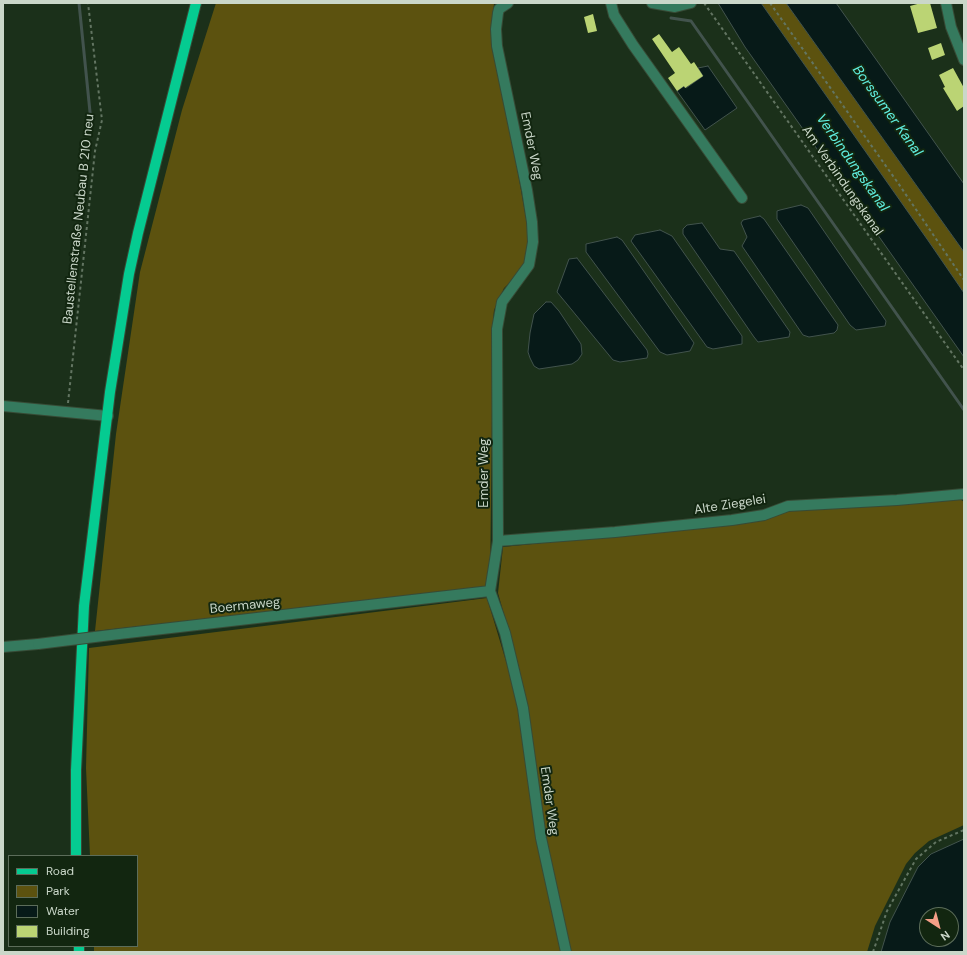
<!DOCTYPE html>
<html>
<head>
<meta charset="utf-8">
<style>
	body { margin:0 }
	#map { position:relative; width:967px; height:955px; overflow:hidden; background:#1b301a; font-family:"DM Sans",sans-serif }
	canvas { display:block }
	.frame { position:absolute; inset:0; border:4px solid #cad7c9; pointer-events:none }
	.legend { position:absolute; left:8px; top:855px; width:130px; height:92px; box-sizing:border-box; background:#122610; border:1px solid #5c6d5a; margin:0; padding:5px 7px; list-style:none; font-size:12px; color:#cad7c9 }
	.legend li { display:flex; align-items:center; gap:8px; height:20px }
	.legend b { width:20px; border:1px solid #5c6d5a }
	.north { position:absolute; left:919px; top:907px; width:40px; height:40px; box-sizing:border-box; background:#122610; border:1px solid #5c6d5a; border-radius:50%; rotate:144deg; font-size:11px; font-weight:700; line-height:16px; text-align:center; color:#cad7c9 }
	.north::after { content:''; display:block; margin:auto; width:14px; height:18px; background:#f49e87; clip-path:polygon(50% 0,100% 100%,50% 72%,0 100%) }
</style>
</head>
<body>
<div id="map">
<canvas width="967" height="955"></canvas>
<div class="frame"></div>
<ul class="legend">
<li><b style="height:5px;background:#05cb91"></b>Road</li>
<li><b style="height:11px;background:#5c520f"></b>Park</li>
<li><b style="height:11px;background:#071a18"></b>Water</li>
<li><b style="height:11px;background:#bbd474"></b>Building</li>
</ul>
<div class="north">N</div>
</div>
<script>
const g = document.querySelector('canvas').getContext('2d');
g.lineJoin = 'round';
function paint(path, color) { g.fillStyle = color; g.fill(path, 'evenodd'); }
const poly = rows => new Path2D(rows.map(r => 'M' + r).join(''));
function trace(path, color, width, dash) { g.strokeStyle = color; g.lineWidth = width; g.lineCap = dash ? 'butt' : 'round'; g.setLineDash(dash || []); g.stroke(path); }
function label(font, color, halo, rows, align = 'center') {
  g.font = font + ' "DM Sans",sans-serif'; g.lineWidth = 4; g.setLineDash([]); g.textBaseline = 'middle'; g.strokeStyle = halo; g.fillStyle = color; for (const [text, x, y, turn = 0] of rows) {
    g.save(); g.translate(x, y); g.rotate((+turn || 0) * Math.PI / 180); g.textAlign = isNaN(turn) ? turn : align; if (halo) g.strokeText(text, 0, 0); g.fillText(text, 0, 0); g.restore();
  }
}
paint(poly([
	[216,3,494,3,492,27,530,241,526,259,518,275,504,288,494,310,493,320,490,588,95,631,116,434,140,272,182,110],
	[761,3,786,3,964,252,964,293],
	[960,499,964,502,964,825,929,841,915,853,906,864,875,926,867,952,570,952,545,837,528,707,518,664,498,593,503,547,764,520,789,510],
	[487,598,520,708,547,889,561,952,94,952,94,946,137,946,137,856,90,856,86,768,89,648]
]), '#5c520f');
const water = poly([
	[718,3,761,3,927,239,964,293,964,357,745,47,718,3],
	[786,3,836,3,880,65,964,184,964,252,786,3],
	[708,66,737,108,705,130,677,91,684,86,686,88,703,76,698,68,708,66],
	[801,205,808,208,886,321,885,326,856,330,850,325,777,219,777,211,780,210,801,205],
	[760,216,764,219,838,325,837,330,834,333,809,337,803,335,742,246,747,237,741,223,743,220,760,216],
	[702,223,720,249,734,251,790,332,789,337,758,342,754,337,683,234,683,229,687,225,702,223],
	[660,230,672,236,742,336,742,344,713,349,707,347,631,241,635,235,660,230],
	[617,237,622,240,694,343,690,351,667,355,660,352,586,252,586,244,617,237],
	[577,258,647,350,648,354,647,358,620,362,613,360,557,292,569,259,577,258],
	[546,302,551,302,559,311,581,344,582,354,578,360,572,364,539,369,534,366,530,358,528,352,530,333,534,314,546,302],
	[964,839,964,952,881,952,890,922,918,867,931,854,964,839],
	[927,915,951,915,951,939,927,939,927,915]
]);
paint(water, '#071a18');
trace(water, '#42534d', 1);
trace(poly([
	[79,3,91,122],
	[671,18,691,21,964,410]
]), '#42534d', 3);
paint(poly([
	[921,3,930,3,937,28,918,33,910,6],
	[593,14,597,31,588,33,584,17],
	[659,34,672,52,679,47,691,64,694,62,703,76,685,88,684,86,677,91,668,78,675,73,652,39],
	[941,43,945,55,932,60,928,48],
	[953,68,964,88,964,106,957,111,943,88,945,87,939,75]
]), '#bbd474');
const minor = poly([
	[508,3,499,9,498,13,496,29,497,46,527,190,532,222,533,242,529,265,502,302,497,329,498,541,490,591,505,633,523,708,541,838,566,952],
	[611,3,614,15,633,45,742,198],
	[652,3,675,7,691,3],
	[946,3,951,27,964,60],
	[3,406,108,416],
	[498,541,615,532,732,520,764,515,788,506,897,500,964,494],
	[119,634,490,591],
	[3,647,38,644]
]);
const major = poly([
	[76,856,76,770,84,606,110,392,129,274,138,233,196,3],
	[79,946,79,952]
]);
trace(minor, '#374b36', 12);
trace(major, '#374b36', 12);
trace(poly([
	[704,3,964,370],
	[770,3,898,183,964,280],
	[68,403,95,151,102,120,88,3],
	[873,952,887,911,916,859,936,842,964,830]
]), '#637562', 2, [3, 3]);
trace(minor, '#357a5e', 10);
trace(major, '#05cb91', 10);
const minorBridge = poly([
	[38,644,119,634]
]);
trace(minorBridge, '#374b36', 12, []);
trace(minorBridge, '#357a5e', 10);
label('13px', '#cad7c9', '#122610', [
	["Emder Weg",531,146,79],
	["Am Verbindungskanal",842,181,55],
	["Baustellenstraße Neubau B 210 neu",79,219,-84],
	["Emder Weg",485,473,-90],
	["Alte Ziegelei",730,505,-9],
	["Boermaweg",245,606,-6],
	["Emder Weg",549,801,82]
]);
label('italic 14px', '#60efe0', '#122610', [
	["Borssumer Kanal",887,111,54],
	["Verbindungskanal",852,163,55]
]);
</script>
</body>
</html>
